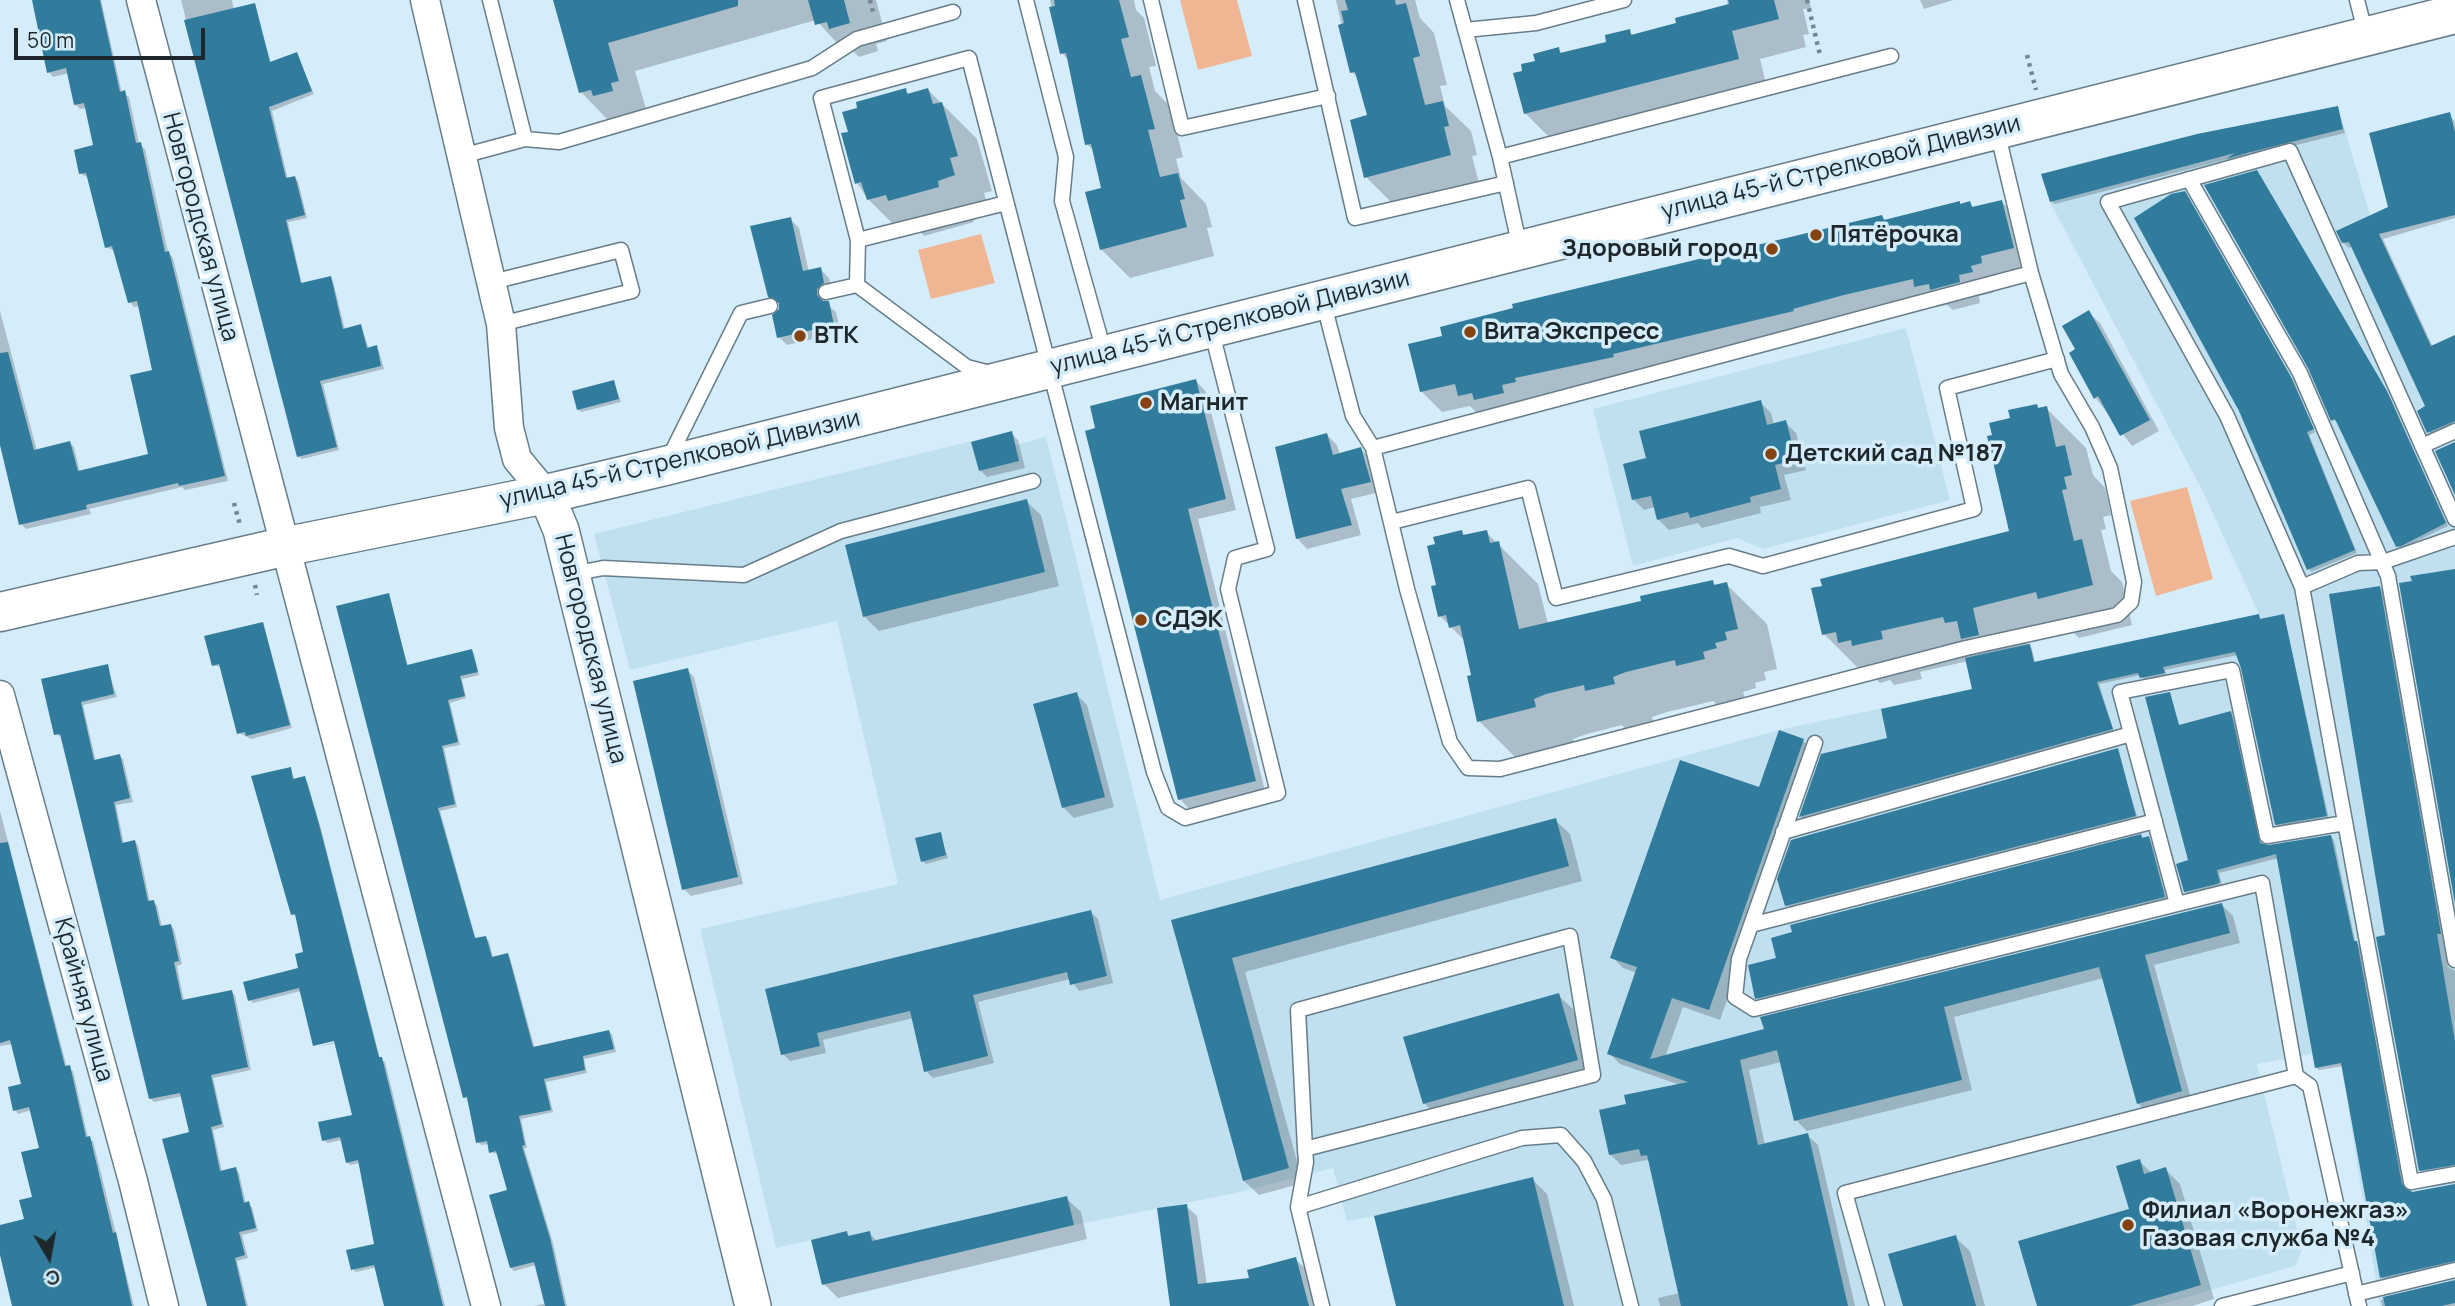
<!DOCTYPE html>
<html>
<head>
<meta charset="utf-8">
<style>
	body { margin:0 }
	#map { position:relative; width:2455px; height:1306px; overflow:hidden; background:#d5edfa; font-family:Manrope,sans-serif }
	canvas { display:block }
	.north { position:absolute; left:14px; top:1222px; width:70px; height:70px; -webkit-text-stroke:5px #d5edfa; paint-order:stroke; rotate:170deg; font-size:19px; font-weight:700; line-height:28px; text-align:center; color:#1e272c }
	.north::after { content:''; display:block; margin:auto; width:24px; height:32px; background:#1e272c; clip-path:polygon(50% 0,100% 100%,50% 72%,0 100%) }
	.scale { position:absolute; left:14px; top:28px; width:191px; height:32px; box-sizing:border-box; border:4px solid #1e272c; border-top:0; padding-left:9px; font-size:21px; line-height:24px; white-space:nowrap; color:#1e272c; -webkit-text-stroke:5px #d5edfa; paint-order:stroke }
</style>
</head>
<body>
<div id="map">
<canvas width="2455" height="1306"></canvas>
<div class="north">С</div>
<div class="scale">50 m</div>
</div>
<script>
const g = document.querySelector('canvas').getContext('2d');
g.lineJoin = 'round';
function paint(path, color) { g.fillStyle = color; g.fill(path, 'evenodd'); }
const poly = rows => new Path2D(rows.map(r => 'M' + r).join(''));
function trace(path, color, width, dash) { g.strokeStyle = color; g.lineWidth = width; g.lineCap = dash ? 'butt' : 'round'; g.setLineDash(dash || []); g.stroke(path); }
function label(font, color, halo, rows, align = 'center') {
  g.font = font + ' Manrope,sans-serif'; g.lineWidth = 7; g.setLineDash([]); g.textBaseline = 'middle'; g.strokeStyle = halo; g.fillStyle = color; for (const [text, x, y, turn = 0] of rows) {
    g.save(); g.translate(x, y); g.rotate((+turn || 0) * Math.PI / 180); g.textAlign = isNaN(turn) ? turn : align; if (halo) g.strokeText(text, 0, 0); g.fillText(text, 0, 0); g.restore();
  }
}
paint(poly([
	[2338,106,2370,215,2431,346,2455,335,2455,1303,2441,1306,2380,1306,2341,1063,2315,1068,2312,1054,2257,1064,2302,1250,2295,1266,2155,1306,1396,1306,1374,1216,1347,1221,1333,1168,1236,1193,1074,1225,1066,1196,872,1241,848,1236,847,1232,776,1248,700,929,898,884,837,621,630,670,594,534,1012,431,1015,445,1046,437,1160,900,1779,730,1972,689,1965,656,2029,642,2034,662,2259,614,2203,492,2050,202,2041,174],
	[1906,328,1950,500,1763,549,1737,538,1633,566,1593,409]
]), '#c0e0f0');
paint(poly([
	[1180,0,1237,0,1252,56,1198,70],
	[981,234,995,283,931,299,918,250],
	[2187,487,2213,579,2156,596,2130,501]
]), '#f0b694');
paint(poly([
	[34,0,101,0,122,93,129,97,139,144,145,149,168,252,173,258,228,481,185,490,182,487,89,509,91,514,26,529,21,524,0,444,0,311,37,451,70,443,74,447,80,472,151,455,154,371,140,306,134,307,130,302,115,251,106,247,89,178,81,174,96,146,87,108,80,109,76,105,69,73,53,77,49,72],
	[181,0,232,0,234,10,254,5,271,63,296,54,314,94,272,111,288,180,295,178,298,181,307,218,288,222,302,285,330,278,333,281,345,330,361,326,369,349,376,347,379,351,384,369,323,384,339,450,302,459,298,456],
	[555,0,876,0,887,41,876,44,878,51,859,57,853,51,846,53,816,20,635,71,646,109,639,111,641,119,609,121,581,92],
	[1050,0,1134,0,1136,10,1144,18,1156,66,1149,67,1155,91,1170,106,1183,157,1176,159,1181,178,1206,204,1212,227,1207,228,1214,256,1130,278,1101,249,1103,189,1094,151,1087,144,1069,61,1062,53],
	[1336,0,1415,0,1420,18,1434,33,1447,85,1440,86,1445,106,1471,131,1477,155,1472,156,1479,183,1395,206,1366,177,1369,117,1359,79,1352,72],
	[1727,0,1809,0,1811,8,1803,9,1809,34,1803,35,1806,47,1760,59,1767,88,1554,142,1525,113,1524,72,1558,49,1563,54,1608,43,1629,31,1634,36,1678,24,1728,6],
	[1920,0,1953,0,1924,9],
	[905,90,911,95,928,90,977,139,992,191,984,193,989,210,972,216,974,222,924,236,919,230,904,235,868,199,857,183,850,133],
	[2337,108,2345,133,2252,156,2248,151,2250,156,2231,161,2229,159,2055,204,2051,201],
	[2449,114,2455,122,2455,218,2383,239,2433,347,2455,336,2455,427,2433,437,2429,432,2428,407,2353,246,2349,248,2343,242,2390,208],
	[2257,172,2389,395,2448,526,2400,549,2338,422,2333,420],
	[2187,196,2294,382,2315,432,2309,435,2357,553,2311,572],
	[2002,202,2023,223,2034,269,1991,286,1993,293,1979,296,1980,303,1953,310,1947,305,1937,307,1930,300,1480,416,1470,406,1442,412,1421,391,1882,217,1886,221,1970,203,1975,209],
	[790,219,799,228,809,272,820,269,829,278,832,291,825,297,825,303,836,312,841,333,787,345,779,337,781,306,778,304,786,309,769,296],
	[2089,313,2100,323,2159,431,2132,446,2095,397,2078,350],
	[1196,381,1206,392,1236,510,1198,519,1265,791,1190,810,1180,799,1098,429],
	[614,382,621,402,581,412,578,409],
	[1760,402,1771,413,1774,425,1785,422,1796,433,1806,470,1784,475,1791,500,1760,507,1761,513,1702,528,1698,523,1669,530,1659,520,1655,507,1644,510,1633,499,1648,459],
	[2037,406,2040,409,2046,408,2086,448,2093,475,2105,488,2111,515,2103,517,2106,529,2101,530,2111,571,2122,582,2132,625,2079,638,2073,632,2027,643,2032,649,2035,663,2258,616,2261,619,2284,616,2329,819,2279,827,2276,824,2238,655,2165,670,2167,676,2144,680,2141,675,2099,684,2114,732,1804,820,1801,817,1823,756,1890,739,1974,691,1968,661,1920,672,1922,679,1894,685,1890,680,1880,683,1870,673,1864,674,1824,634,2011,532,1994,436,2012,419],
	[1011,433,1018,440,1025,468,987,477,980,470],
	[1327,435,1337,445,1340,455,1361,449,1371,459,1380,492,1351,499,1361,535,1307,549,1297,538],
	[1026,501,1041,515,1059,586,879,631,864,616],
	[1461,532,1466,536,1486,532,1538,584,1548,624,1644,602,1712,582,1717,586,1726,584,1767,624,1777,669,1764,672,1766,680,1755,683,1756,688,1743,692,1745,699,1718,706,1713,701,1667,712,1652,717,1654,725,1627,731,1622,725,1587,734,1573,739,1575,748,1519,761,1479,721,1466,642,1440,616,1438,587],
	[2379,588,2383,591,2448,967,2455,971,2455,1168,2424,1173,2420,1170,2387,937],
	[388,595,408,666,471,651,474,654,479,675,462,679,466,698,450,703,460,745,444,748,457,807,440,811,476,940,486,938,489,941,493,958,507,955,510,958,535,1049,609,1032,612,1034,616,1052,584,1059,587,1073,546,1082,553,1112,521,1119,527,1148,524,1148,553,1243,567,1306,535,1306,546,1303,536,1265,514,1271,511,1268,509,1191,498,1154,490,1152,489,1144,481,1145,478,1142,338,607],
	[263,624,292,728,251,739,239,733,221,667,213,665],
	[107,666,117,697,83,705,96,762,119,756,123,759,133,802,116,805,124,844,135,842,138,845,150,902,157,905,162,927,170,925,174,929,182,964,177,966,184,1001,231,992,235,995,251,1070,213,1078,224,1127,213,1130,222,1172,236,1169,239,1173,246,1204,252,1207,258,1231,242,1235,248,1258,237,1261,248,1306,210,1306,191,1133,183,1096,154,1102,151,1099,62,737,55,734],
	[687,670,694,677,743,884,691,896,684,889],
	[1076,694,1087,705,1114,807,1074,818,1063,807],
	[2169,694,2180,727,2230,713,2233,716,2262,845,2268,847,2331,837,2334,840,2355,941,2360,946,2404,1188,2412,1193,2455,1185,2455,1264,2385,1281,2382,1277,2344,1066,2319,1070,2316,1067,2279,858,2219,873,2222,885,2189,895,2185,892,2190,862],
	[1803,741,1814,751,1720,1020,1683,1007,1665,1057,2222,905,2233,916,2240,943,2154,965,2192,1102,2149,1114,2138,1103,2104,978,1954,1017,1972,1090,1807,1131,1796,1120,1781,1062,1749,1070,1765,1145,1807,1135,1818,1145,1855,1306,1660,1306,1658,1298,1680,1293,1651,1164,1647,1160,1621,1165,1610,1154,1628,1105,1680,1085,1620,1064,1609,1053,1637,973,1623,968,1612,957],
	[2117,750,2138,819,1790,908,1787,905],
	[290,769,295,780,304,778,307,781,321,829,380,1059,385,1062,445,1306,385,1306,377,1267,356,1272,353,1269,376,1245,360,1163,350,1165,347,1162,342,1140,327,1143,324,1140,354,1116,337,1043,317,1047,343,1040,301,991,253,1003,250,1000,300,969,305,953,298,917,292,914],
	[0,811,67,1068,73,1071,88,1138,93,1141,134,1306,69,1306,0,1243,0,1227,26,1220,34,1198,41,1149,32,1110,18,1114,15,1110,23,1085,12,1044,0,1046],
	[1555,820,1570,834,1582,881,1245,972,1303,1183,1259,1195,1244,1181,1174,921],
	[940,834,948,858,926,864,923,861],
	[2141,836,2151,841,2167,900,1760,1001,1757,998],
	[1091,912,1098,919,1113,983,1079,991,1070,979,978,1002,994,1063,933,1078,926,1071,913,1018,823,1040,826,1053,790,1061,783,1054,767,990],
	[1558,995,1573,1009,1591,1074,1439,1118,1424,1103],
	[2139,1161,2152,1173,2165,1169,2180,1184,2214,1299,2192,1306,2039,1306,2131,1210],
	[1532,1179,1547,1194,1574,1306,1397,1306],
	[1066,1198,1081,1212,1087,1239,838,1298,824,1284,846,1233,851,1238,869,1233,877,1241],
	[1186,1206,1197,1216,1207,1285,1252,1279,1295,1259,1306,1269,1316,1306,1172,1306],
	[1955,1237,1970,1251,1985,1306,1905,1306],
	[2455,1282,2455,1306,2382,1306,2381,1300]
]), '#0003');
paint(poly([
	[32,0,100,0,120,92,125,90,136,143,141,142,165,252,169,251,225,476,179,486,178,483,86,505,87,509,19,525,0,445,0,353,8,352,34,450,70,441,78,471,148,454,130,375,152,370,137,301,128,303,112,246,105,248,86,173,79,174,74,150,93,145,84,103,74,105,66,68,47,73],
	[553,0,738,0,738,6,608,43,619,81,611,83,613,91,593,96,591,90,579,93],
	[808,0,844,0,850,23,829,29,827,22,815,25],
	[1054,0,1119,0,1129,37,1121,39,1131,77,1141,75,1155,129,1148,130,1160,177,1178,173,1185,199,1180,200,1187,227,1100,250,1085,192,1101,188,1091,144,1085,145,1066,53,1060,54,1049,7,1055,6],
	[1345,0,1395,0,1396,5,1406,3,1420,56,1413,58,1425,105,1443,101,1449,126,1444,127,1451,155,1364,178,1350,120,1367,115,1355,72,1350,73,1338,25,1344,23,1341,11,1348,10],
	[1728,0,1774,0,1779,19,1732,31,1739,59,1524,114,1513,73,1522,71,1521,64,1535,61,1533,54,1559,47,1560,53,1606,42,1605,35,1630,29,1631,35,1676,23,1675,18,1729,4],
	[255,3,270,62,297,52,312,91,269,107,286,178,295,176,305,215,286,220,301,283,331,276,343,329,361,324,367,348,377,345,381,366,320,381,337,447,297,457,184,20],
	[906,88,907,94,928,88,933,104,942,102,958,156,950,158,955,175,938,181,939,187,888,201,886,195,867,200,861,182,855,184,841,133,848,132,842,112,857,108,856,102],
	[2338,106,2343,129,2247,153,2246,150,2247,153,2226,159,2235,153,2050,202,2041,174,2197,134],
	[2450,112,2455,132,2455,215,2379,234,2431,346,2455,335,2455,421,2427,433,2417,411,2425,406,2349,242,2342,243,2336,231,2388,207,2369,133],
	[2257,170,2387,391,2446,523,2401,546,2396,547,2335,419,2331,421,2308,368,2204,185],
	[2185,191,2291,377,2314,429,2307,432,2355,550,2307,570,2239,411,2134,218,2171,194],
	[2002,200,2014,248,1981,256,1982,263,1971,266,1973,272,1959,275,1960,282,1930,290,1929,284,1914,287,1913,279,1844,295,1793,309,1794,311,1613,354,1614,357,1515,378,1516,382,1502,385,1504,393,1474,400,1472,393,1458,396,1455,384,1420,392,1408,344,1442,336,1440,327,1513,308,1512,304,1882,215,1884,220,1960,201,1960,204,1970,201,1972,207],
	[791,217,803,271,821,267,824,283,817,289,817,295,823,301,829,301,834,325,777,338,772,315,779,309,779,303,768,297,750,226],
	[2089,310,2150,420,2120,436,2098,396,2094,399,2069,353,2075,349,2062,326],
	[1196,379,1226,499,1188,509,1256,781,1178,800,1085,431,1095,428,1090,406],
	[614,380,619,399,577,410,572,391],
	[1761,400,1767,425,1786,420,1796,460,1775,465,1781,489,1750,497,1751,502,1690,518,1688,512,1657,520,1651,496,1632,500,1623,464,1646,458,1639,431],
	[2037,404,2038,408,2047,406,2056,447,2065,445,2072,475,2064,477,2067,489,2062,490,2074,541,2082,539,2093,585,2038,599,2036,592,1973,608,1979,635,1961,639,1957,621,1945,623,1943,617,1881,631,1883,639,1852,646,1851,640,1838,643,1836,632,1822,635,1811,588,1822,586,1820,579,2009,531,1987,436,1992,435,1989,423,2010,418,2008,410],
	[1012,431,1019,461,979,471,971,442],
	[1327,433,1333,455,1361,447,1371,482,1341,489,1352,525,1296,539,1275,447],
	[2455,442,2455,495,2435,451],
	[1027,499,1045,572,863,617,845,545],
	[1462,530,1463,535,1487,530,1490,543,1499,541,1519,629,1641,601,1640,596,1713,580,1714,585,1727,582,1738,629,1725,632,1727,640,1715,643,1717,648,1703,652,1705,659,1676,666,1675,660,1626,672,1613,677,1615,684,1585,691,1584,685,1546,694,1534,699,1536,707,1477,722,1467,676,1471,675,1460,625,1449,628,1446,615,1438,617,1431,586,1436,585,1427,546,1435,544,1433,537],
	[2455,569,2455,904,2399,583,2412,581,2410,576],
	[2380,586,2441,934,2437,934,2455,1041,2455,1165,2419,1171,2376,937,2385,935,2329,594],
	[389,593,407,665,472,649,478,672,460,676,465,696,448,700,458,742,442,746,455,804,438,808,475,938,486,936,492,957,508,953,533,1047,609,1030,614,1049,583,1056,585,1070,544,1079,551,1110,519,1116,525,1145,522,1146,550,1238,565,1306,545,1306,534,1262,510,1268,489,1195,507,1190,496,1151,489,1153,487,1141,476,1143,467,1097,463,1098,336,606],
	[2259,614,2260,619,2284,614,2327,816,2275,825,2241,668,2235,652,2163,667,2165,673,2140,678,2138,673,2097,682,2113,729,1799,817,1821,754,1887,738,1881,709,1972,689,1965,658,2030,644,2034,662],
	[263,622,290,725,246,736,245,732,237,734,219,664,212,666,204,636],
	[108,664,114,694,81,702,94,760,120,754,130,798,114,802,122,843,135,840,148,901,154,900,160,926,171,924,179,961,174,962,182,1000,232,990,248,1067,211,1075,222,1124,211,1127,220,1171,236,1167,244,1203,249,1201,256,1228,239,1232,245,1255,235,1258,246,1306,207,1306,162,1139,189,1132,180,1093,149,1099,60,734,54,735,41,679],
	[688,668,738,877,682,890,633,681],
	[1077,692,1105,797,1062,808,1033,704],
	[2170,692,2179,725,2231,711,2260,843,2269,845,2331,835,2354,941,2357,941,2402,1184,2412,1192,2455,1184,2455,1261,2380,1278,2341,1063,2315,1068,2276,854,2217,870,2220,882,2217,884,2184,892,2176,864,2188,860,2145,697],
	[1779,730,1804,739,1709,1010,1672,998,1650,1059,1764,1029,1760,1017,2222,903,2230,933,2145,955,2182,1091,2137,1104,2099,967,1944,1007,1962,1080,1794,1121,1777,1050,1740,1060,1758,1145,1808,1133,1848,1306,1681,1306,1647,1155,1641,1156,1639,1149,1609,1155,1599,1110,1626,1104,1624,1095,1688,1082,1607,1054,1637,967,1610,958,1680,760,1759,787],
	[2118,748,2136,816,1785,906,1777,879,1791,840],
	[291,767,293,779,305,776,319,824,379,1057,382,1057,443,1306,384,1306,374,1265,351,1270,346,1250,374,1244,358,1160,346,1163,340,1137,322,1141,318,1122,352,1115,334,1041,313,1046,299,988,248,1001,243,982,298,968,295,954,303,952,295,914,291,915,251,776],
	[1556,818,1569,866,1232,958,1289,1168,1243,1181,1171,920],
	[941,832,946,855,921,862,915,838],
	[2141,834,2142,838,2149,836,2165,897,1755,999,1748,965,1776,958,1771,938,1792,932,1790,925],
	[8,842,65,1066,70,1065,86,1137,90,1136,113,1233,116,1232,132,1306,12,1306,0,1255,0,1225,24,1219,19,1200,32,1197,21,1152,39,1148,29,1107,13,1111,8,1087,21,1084,10,1040,0,1043,0,843],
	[1091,910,1107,976,1070,985,1067,972,973,995,988,1056,924,1072,910,1011,817,1033,820,1046,781,1055,765,989],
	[1559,993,1578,1060,1423,1104,1403,1037],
	[2140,1159,2144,1174,2166,1167,2201,1285,2130,1306,2037,1306,2018,1241,2129,1209,2116,1166],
	[1533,1177,1564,1306,1396,1306,1374,1216],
	[1067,1196,1074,1225,822,1285,811,1240,847,1231,848,1236,870,1231,872,1241],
	[1187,1204,1198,1284,1249,1278,1247,1270,1296,1257,1309,1306,1170,1306,1157,1208],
	[1956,1235,1976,1306,1903,1306,1888,1254],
	[2455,1280,2455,1303,2441,1306,2385,1306,2383,1297]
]), '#317c9c');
const service = poly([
	[1026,0,1066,157,1062,201,1105,355],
	[1151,0,1182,128,1328,96],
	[1305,0,1355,218,1506,183],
	[1457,0,1500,157,1520,248],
	[2357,0,2366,35],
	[1465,30,1536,23,1624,0],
	[525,139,559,142,812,68,857,39,953,12],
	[462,156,525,139,490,0],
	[1500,157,1891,56],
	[2189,179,2300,373,2388,576,2455,960],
	[858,240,1006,203],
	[492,282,621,250,632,291,501,324],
	[857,285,858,240,821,98,969,58,1154,772,1168,808,1185,818,1278,793,1228,589,1235,558,1267,549,1211,329],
	[826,292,857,285,967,367,990,373],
	[1323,301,1353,416,1373,448,1407,589,1450,742,1468,768,1500,769,1966,648,2117,615,2131,602,2134,582,2110,468,2092,427,2061,374,2031,273,1997,131],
	[2422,446,2455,431],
	[1373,448,2031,273],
	[669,458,741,313,770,306],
	[2455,519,2290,151,2108,202,2227,416,2302,587,2411,1182,2455,1174],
	[1392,522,1528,488,1556,598,1729,556,1763,566,1974,509,1947,388,2057,359],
	[573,574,603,568,744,575,841,531,1033,481],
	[2302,587,2358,563,2383,562,2455,537],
	[1815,743,1739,959,1735,997,1754,1009,2262,883,2296,1076],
	[1783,832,2131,734],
	[2177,904,2120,692,2232,670,2267,836,2345,823],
	[1751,925,2155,821],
	[1305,1149,1593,1075,1570,936,1298,1010,1305,1149,1306,1162,1298,1207,1322,1306],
	[1298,1207,1522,1138,1561,1135,1584,1161,1604,1199,1631,1306],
	[2356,1294,2455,1270],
	[1877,1306,1845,1193,2296,1076,2310,1086,2359,1306],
	[2222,1306,2352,1273]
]);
const minor = poly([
	[141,0,486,1306],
	[425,0,501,324,509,428,517,459,546,494],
	[0,695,133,1181,164,1306]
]);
const tertiary = poly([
	[546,494,561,530,753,1306]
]);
const secondary = poly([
	[0,612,283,547,546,494,665,466,2455,14]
]);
trace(service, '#677d88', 17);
trace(minor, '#677d88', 31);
trace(tertiary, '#677d88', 38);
trace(secondary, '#677d88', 41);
trace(poly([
	[870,0,874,16],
	[1807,0,1820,55],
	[2027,55,2036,90],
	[234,503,240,525],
	[255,585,257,595]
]), '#76868f', 4.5, [3.5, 5]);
trace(service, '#fff', 14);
trace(minor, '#fff', 28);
trace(tertiary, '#fff', 35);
trace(secondary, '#fff', 38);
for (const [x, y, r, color] of [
	[1816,235,7,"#854311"],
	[1772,249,7,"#854311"],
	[1470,332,7,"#854311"],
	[800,336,7,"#854311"],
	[1146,403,7,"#854311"],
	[1771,454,7,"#854311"],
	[1141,620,7,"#854311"],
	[2128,1225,7,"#854311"]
]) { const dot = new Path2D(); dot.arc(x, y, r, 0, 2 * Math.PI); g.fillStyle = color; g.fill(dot); trace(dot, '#d5edfa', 2.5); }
label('24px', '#1e272c', '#d5edfa', [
	["улица 45-й Стрелковой Дивизии",1841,168,-14],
	["Новгородская улица",200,227,75],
	["улица 45-й Стрелковой Дивизии",1230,323,-14],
	["улица 45-й Стрелковой Дивизии",680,460,-13],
	["Новгородская улица",590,649,76],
	["Крайняя улица",83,1000,75]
]);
label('bold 24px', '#1e272c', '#d5edfa', [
	["Пятёрочка",1830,235],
	["Здоровый город",1758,249,"right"],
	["Вита Экспресс",1484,332],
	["ВТК",814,336],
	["Магнит",1160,403],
	["Детский сад №187",1785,454],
	["СДЭК",1155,620],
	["Филиал «Воронежгаз»",2142,1211],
	["Газовая служба №4",2142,1239]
], 'left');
</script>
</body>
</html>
